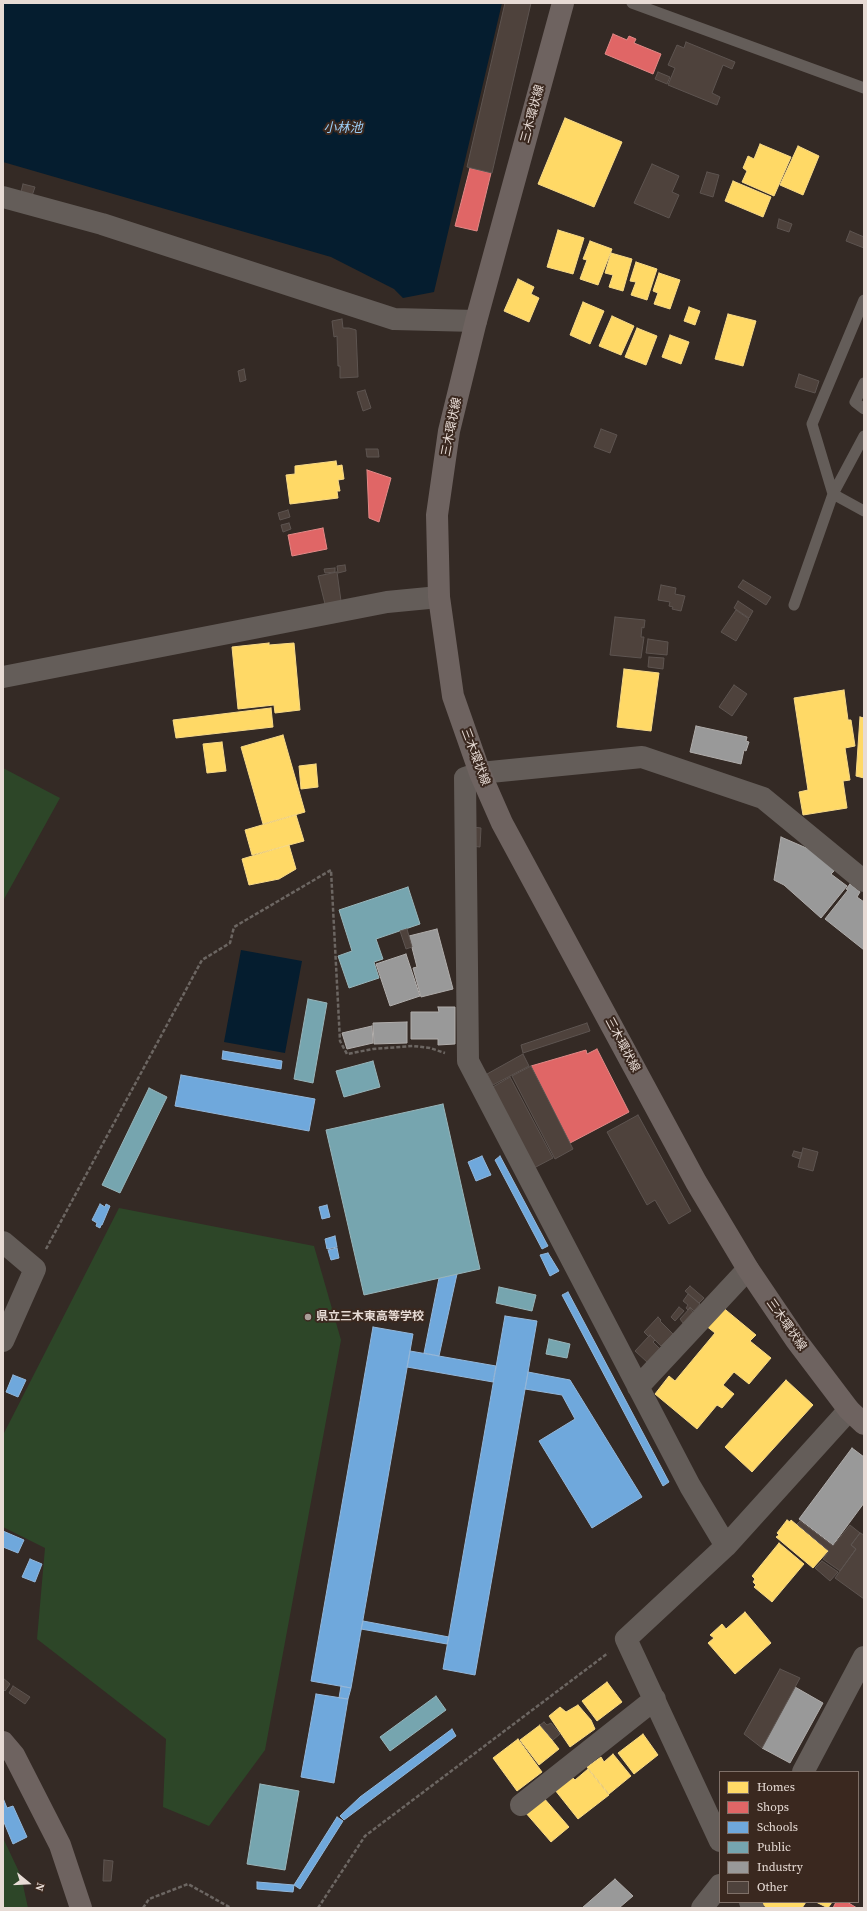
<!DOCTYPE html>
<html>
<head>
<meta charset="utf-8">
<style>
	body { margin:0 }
	#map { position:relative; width:867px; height:1911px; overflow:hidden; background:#342a25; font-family:"Source Serif 4",serif }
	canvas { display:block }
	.frame { position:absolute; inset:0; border:4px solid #e7dbd5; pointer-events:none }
	.legend { position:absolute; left:719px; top:1771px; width:140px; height:132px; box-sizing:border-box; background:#3a281f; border:1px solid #7f7068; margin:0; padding:5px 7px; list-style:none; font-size:12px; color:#e7dbd5 }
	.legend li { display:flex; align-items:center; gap:8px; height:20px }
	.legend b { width:20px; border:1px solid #7f7068 }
	.north { position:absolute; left:8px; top:1863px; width:40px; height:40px; -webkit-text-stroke:3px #3a281f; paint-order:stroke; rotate:108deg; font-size:11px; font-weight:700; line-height:16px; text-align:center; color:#e7dbd5 }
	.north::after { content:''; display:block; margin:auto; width:14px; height:18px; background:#e7dbd5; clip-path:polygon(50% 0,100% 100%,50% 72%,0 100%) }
</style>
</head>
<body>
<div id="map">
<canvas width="867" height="1911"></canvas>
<div class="frame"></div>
<ul class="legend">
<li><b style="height:11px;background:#ffd966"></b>Homes</li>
<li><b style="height:11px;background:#e06666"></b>Shops</li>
<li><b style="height:11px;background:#6fa8dc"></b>Schools</li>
<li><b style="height:11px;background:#76a5af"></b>Public</li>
<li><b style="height:11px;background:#999"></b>Industry</li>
<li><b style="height:11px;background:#4e423c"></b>Other</li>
</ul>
<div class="north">N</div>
</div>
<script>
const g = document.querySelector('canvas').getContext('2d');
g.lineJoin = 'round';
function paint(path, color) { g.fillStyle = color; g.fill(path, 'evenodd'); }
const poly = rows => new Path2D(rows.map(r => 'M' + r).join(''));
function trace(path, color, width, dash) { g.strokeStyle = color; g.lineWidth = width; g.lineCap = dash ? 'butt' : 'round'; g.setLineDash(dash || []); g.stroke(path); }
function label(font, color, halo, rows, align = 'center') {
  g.font = font + ' "Source Serif 4","Noto Sans JP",serif'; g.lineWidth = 4; g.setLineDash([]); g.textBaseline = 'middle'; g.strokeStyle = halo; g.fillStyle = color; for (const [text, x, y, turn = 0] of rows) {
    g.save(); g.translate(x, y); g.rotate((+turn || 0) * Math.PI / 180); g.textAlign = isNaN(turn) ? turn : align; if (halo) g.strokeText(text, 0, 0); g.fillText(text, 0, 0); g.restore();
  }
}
paint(poly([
	[3,768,60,798,3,901],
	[119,1208,314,1246,341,1340,265,1750,209,1826,163,1807,166,1739,37,1639,45,1548,3,1527,3,1435],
	[3,1838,21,1876,28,1908,3,1908]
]), '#2d4628');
paint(poly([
	[3,3,502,3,434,292,403,298,394,289,331,257,3,162],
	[241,950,302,961,285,1053,224,1042]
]), '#051d2f');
const homes = poly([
	[565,118,622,142,594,207,538,184,565,118],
	[760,144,791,157,774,196,742,182,747,171,743,168,748,156,754,159,760,144],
	[798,146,819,156,803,195,780,185,798,146],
	[733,181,771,197,763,217,725,201,733,181],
	[558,230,584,238,573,274,547,267,558,230],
	[590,241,612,249,598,285,580,279,587,260,583,259,590,241],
	[611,253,632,259,623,291,609,287,613,275,605,273,611,253],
	[636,262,657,269,647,300,631,295,636,282,630,281,636,262],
	[659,273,680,280,670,309,654,304,658,293,653,291,659,273],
	[518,279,534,287,531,294,539,298,529,322,504,311,518,279],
	[583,302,604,311,590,344,570,335,583,302],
	[689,307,700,311,695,325,684,321,689,307],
	[728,314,756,321,743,366,715,359,728,314],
	[612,316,634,326,621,355,599,346,612,316],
	[637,328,657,336,646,365,625,357,637,328],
	[670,335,689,342,681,364,662,357,670,335],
	[336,461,337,466,342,465,344,479,338,480,340,491,337,491,338,498,290,504,286,475,295,474,295,466,336,461],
	[269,643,269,645,294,643,300,710,275,713,274,705,238,709,232,647,269,643],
	[624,669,659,673,651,731,617,727,624,669],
	[844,690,848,720,851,720,855,746,845,748,850,780,843,781,847,808,803,815,799,792,808,790,794,698,844,690],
	[271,708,273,727,176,738,173,720,271,708],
	[860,717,864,718,864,778,856,776,860,717],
	[283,735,305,812,263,824,241,747,283,735],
	[222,742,226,771,207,773,203,744,222,742],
	[316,764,318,787,301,789,299,766,316,764],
	[296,815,304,841,252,855,245,830,296,815],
	[289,845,296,869,279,879,249,885,242,859,289,845],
	[721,1306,756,1335,750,1341,771,1358,749,1384,734,1372,723,1385,734,1394,722,1408,717,1405,697,1429,655,1394,669,1376,675,1381,715,1333,705,1325,721,1306],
	[786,1380,813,1405,752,1472,725,1447,786,1380],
	[787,1520,790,1522,791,1520,828,1551,813,1568,776,1537,779,1535,777,1533,787,1520],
	[779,1543,804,1564,772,1602,754,1587,756,1585,753,1582,755,1579,752,1576,779,1543],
	[745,1612,771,1643,735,1674,708,1643,714,1638,710,1635,722,1624,726,1629,745,1612],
	[607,1682,622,1702,597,1721,582,1701,607,1682],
	[578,1705,591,1720,595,1729,570,1747,549,1716,560,1707,566,1712,578,1705],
	[540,1725,559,1749,539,1765,520,1740,540,1725],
	[643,1734,658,1755,634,1774,618,1753,643,1734],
	[518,1739,542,1772,517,1791,493,1758,518,1739],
	[613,1754,631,1776,609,1794,587,1767,601,1757,604,1762,613,1754],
	[588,1769,609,1795,578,1819,555,1790,572,1777,575,1780,588,1769],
	[543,1797,569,1827,551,1842,525,1812,543,1797],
	[760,1902,806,1902,802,1908,767,1908,760,1902],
	[816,1902,832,1902,828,1908,816,1902]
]);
paint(homes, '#ffd966');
trace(homes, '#f8da87', 1);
const shops = poly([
	[613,34,627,40,629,36,636,39,634,43,661,54,653,74,605,54,613,34],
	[470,168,491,173,477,231,455,226,470,168],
	[367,470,391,478,379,522,369,518,367,470],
	[323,528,327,549,292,556,288,535,323,528],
	[597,1049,629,1112,570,1143,531,1066,586,1050,587,1054,597,1049],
	[836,1902,847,1902,857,1908,833,1908,836,1902]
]);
paint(shops, '#e06666');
trace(shops, '#e28987', 1);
const schools = poly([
	[223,1051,282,1061,281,1069,222,1059,223,1051],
	[181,1075,315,1099,309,1131,175,1106,181,1075],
	[482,1156,491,1175,476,1181,468,1162,482,1156],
	[500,1156,548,1246,542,1249,495,1160,500,1156],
	[100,1204,105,1207,106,1204,110,1206,102,1225,101,1225,100,1228,96,1226,97,1223,92,1220,100,1204],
	[327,1205,330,1217,322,1219,319,1207,327,1205],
	[335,1236,337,1247,327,1249,325,1239,335,1236],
	[337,1248,339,1258,331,1260,328,1250,337,1248],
	[548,1253,559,1271,550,1276,540,1255,548,1253],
	[457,1274,439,1356,424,1353,439,1278,457,1274],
	[568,1292,669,1482,663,1486,562,1295,568,1292],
	[505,1316,537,1321,475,1675,443,1669,505,1316],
	[373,1327,413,1334,351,1688,311,1681,373,1327],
	[410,1351,496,1366,493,1382,407,1367,410,1351],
	[528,1372,570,1380,642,1497,592,1528,539,1441,575,1419,562,1395,525,1389,528,1372],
	[13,1375,26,1380,18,1397,6,1392,13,1375],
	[3,1531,24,1540,18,1553,3,1547,3,1531],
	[30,1559,42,1564,35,1582,22,1577,30,1559],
	[363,1621,449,1637,447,1644,361,1629,363,1621],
	[341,1686,351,1688,348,1699,339,1698,341,1686],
	[316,1694,348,1699,334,1783,301,1777,316,1694],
	[452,1729,456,1736,344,1820,340,1816,360,1797,452,1729],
	[3,1798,7,1808,13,1806,27,1837,13,1844,3,1820,3,1798],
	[337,1817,343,1821,300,1889,294,1885,337,1817],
	[257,1882,294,1885,293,1892,257,1889,257,1882]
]);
paint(schools, '#6fa8dc');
trace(schools, '#93b7da', 1);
const public = poly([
	[408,887,420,924,376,939,383,959,374,962,379,978,349,988,338,956,352,951,339,910,408,887],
	[308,999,327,1003,313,1083,294,1079,308,999],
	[373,1061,380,1087,344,1097,336,1071,373,1061],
	[149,1088,167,1097,120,1193,102,1185,149,1088],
	[443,1104,480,1269,364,1295,326,1130,443,1104],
	[499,1287,536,1295,532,1311,496,1303,499,1287],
	[549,1339,570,1344,567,1358,546,1354,549,1339],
	[436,1696,446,1710,390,1751,380,1737,436,1696],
	[260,1784,299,1791,285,1870,247,1864,260,1784]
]);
paint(public, '#76a5af');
trace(public, '#98b5ba', 1);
const industry = poly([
	[696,726,747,737,746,741,749,742,746,751,744,750,741,764,690,752,696,726],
	[781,837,811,850,835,870,831,874,847,886,821,918,784,885,774,880,781,837],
	[850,884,860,892,857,897,864,902,864,950,825,919,848,890,846,889,850,884],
	[437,929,453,989,421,997,413,968,417,967,409,936,437,929],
	[406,954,420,996,390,1006,376,964,406,954],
	[438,1007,455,1007,455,1044,438,1045,438,1039,411,1039,411,1012,439,1012,438,1007],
	[407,1022,407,1043,374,1044,373,1023,407,1022],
	[372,1026,373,1043,347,1049,342,1033,372,1026],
	[852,1448,864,1457,864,1503,833,1545,799,1519,852,1448],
	[795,1687,823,1703,790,1763,762,1748,795,1687],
	[615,1879,633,1896,619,1908,582,1908,615,1879]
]);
paint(industry, '#999');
trace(industry, '#b0adab', 1);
const building = poly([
	[505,3,531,3,492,173,467,167,505,3],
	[686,42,735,62,732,69,723,65,712,93,720,97,717,105,668,85,675,68,668,65,677,45,684,48,686,42],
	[658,72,670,77,667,84,655,79,658,72],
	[652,164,679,176,672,192,679,195,669,218,634,203,652,164],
	[707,172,719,175,713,197,700,193,707,172],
	[23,184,35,187,31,199,20,196,23,184],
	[779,219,792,224,789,232,777,228,779,219],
	[850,231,864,237,864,248,846,241,850,231],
	[342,319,343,328,349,328,356,330,358,377,340,378,340,366,338,366,337,336,334,337,332,321,342,319],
	[244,369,246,380,240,382,238,371,244,369],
	[799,374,819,381,815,393,795,387,799,374],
	[365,390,371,408,363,411,357,392,365,390],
	[601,429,617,435,610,453,594,447,601,429],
	[366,449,378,449,379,457,367,457,366,449],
	[288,510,290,517,280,520,278,513,288,510],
	[289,523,291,529,283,532,281,525,289,523],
	[345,565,346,571,338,573,337,566,345,565],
	[335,568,335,572,325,573,324,569,335,568],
	[337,572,341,601,325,604,318,576,337,572],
	[743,580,771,597,766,605,738,587,743,580],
	[661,585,676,588,675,594,685,596,681,611,672,609,673,607,669,606,670,602,658,600,661,585],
	[738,601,753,611,749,618,734,608,738,601],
	[736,610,749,619,736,641,721,632,736,610],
	[615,617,645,620,644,628,642,627,641,637,644,637,641,658,610,655,615,617],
	[648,639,668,642,667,655,646,653,648,639],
	[649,657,664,658,663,669,648,667,649,657],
	[734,685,747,694,732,716,719,707,734,685],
	[473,827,481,828,480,847,471,846,473,827],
	[407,929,412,947,406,949,400,931,407,929],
	[587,1023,590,1031,523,1053,521,1045,587,1023],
	[523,1054,529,1066,493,1085,487,1074,523,1054],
	[531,1066,573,1149,555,1159,512,1076,531,1066],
	[510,1077,553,1158,534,1168,491,1088,510,1077],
	[638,1115,691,1211,669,1224,655,1200,647,1205,607,1132,638,1115],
	[803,1148,818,1152,813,1171,798,1167,803,1148],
	[794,1151,802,1153,800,1159,792,1156,794,1151],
	[690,1286,704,1298,699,1303,685,1291,690,1286],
	[688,1294,700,1304,694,1311,690,1307,688,1310,686,1308,688,1305,683,1301,688,1294],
	[679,1307,684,1311,675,1321,671,1317,679,1307],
	[690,1308,693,1312,683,1323,680,1319,690,1308],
	[658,1317,661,1320,660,1321,673,1334,661,1346,650,1335,649,1337,644,1332,658,1317],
	[650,1335,655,1340,653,1342,660,1349,647,1362,635,1351,650,1335],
	[800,1521,833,1546,850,1525,860,1533,851,1545,856,1549,840,1571,823,1559,829,1551,797,1524,800,1521],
	[860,1533,864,1535,864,1599,835,1578,856,1549,851,1545,860,1533],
	[822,1561,838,1572,830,1581,815,1568,822,1561],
	[780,1669,800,1678,762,1748,744,1734,780,1669],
	[3,1678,10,1684,5,1691,3,1689,3,1678],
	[13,1686,30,1697,25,1704,9,1693,13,1686],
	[544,1722,547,1725,551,1723,560,1734,553,1740,540,1725,544,1722],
	[104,1860,113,1861,111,1881,103,1881,104,1860]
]);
paint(building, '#4e423c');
trace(building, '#5d5450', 1);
trace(poly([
	[46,1249,202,960,230,943,234,927,331,870,340,1041,347,1054,373,1049,413,1046,430,1048,445,1053],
	[143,1908,149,1899,188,1884,231,1908],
	[318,1908,365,1836,608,1653]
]), '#6c6662', 2.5, [4, 2]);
trace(poly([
	[632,3,864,88],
	[864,300,812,424,833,494,864,511],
	[864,383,855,402,864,409],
	[794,605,833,494,864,436]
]), '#645d59', 11);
trace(poly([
	[3,197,102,224,394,319,476,321],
	[3,677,387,602,439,597],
	[3,1242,35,1269,3,1341],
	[638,1387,748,1269],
	[726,1546,690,1486,468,1061,465,778,480,773,642,757,763,798,864,881],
	[803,1772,864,1657],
	[521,1805,655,1699],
	[720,1841,626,1639,726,1546,849,1410],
	[750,1902,753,1908],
	[702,1908,720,1885]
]), '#645d59', 22);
trace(poly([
	[563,3,476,321,449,431,437,515,439,597,453,696,480,773,502,823,696,1182,748,1269,796,1340,849,1410,864,1424],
	[3,1742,14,1755,60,1845,81,1908]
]), '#6e6360', 22);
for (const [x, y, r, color] of [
	[308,1317,4,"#a89d97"]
]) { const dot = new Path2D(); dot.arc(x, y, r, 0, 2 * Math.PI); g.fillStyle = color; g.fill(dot); trace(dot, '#3a281f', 1.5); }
label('12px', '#e7dbd5', '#3a281f', [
	["三木環状線",533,114,-75],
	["三木環状線",452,427,-79],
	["三木環状線",475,757,69],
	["三木環状線",622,1045,62],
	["三木環状線",786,1325,55]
]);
label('bold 12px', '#e7dbd5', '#3a281f', [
	["県立三木東高等学校",316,1317]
], 'left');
label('italic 13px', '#9ccef7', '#3a281f', [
	["小林池",343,129]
]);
</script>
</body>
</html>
